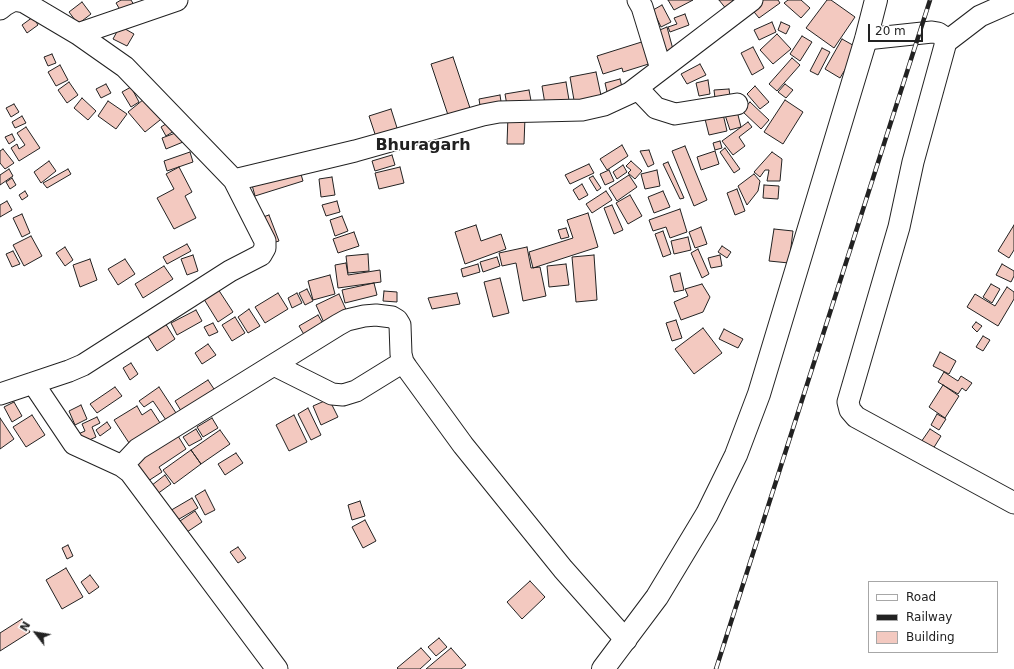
<!DOCTYPE html>
<html>
<head>
<meta charset="utf-8">
<style>
	body { margin:0 }
	#map { position:relative; width:1014px; height:669px; overflow:hidden; background:#fff; font-family:"DejaVu Sans",sans-serif }
	canvas { display:block }
	.legend { position:absolute; left:868px; top:581px; width:130px; height:72px; box-sizing:border-box; background:#fff; border:1px solid #a7a7a7; margin:0; padding:5px 7px; list-style:none; font-size:12px; color:#222 }
	.legend li { display:flex; align-items:center; gap:8px; height:20px }
	.legend b { width:20px; border:1px solid #a7a7a7 }
	.north { position:absolute; left:16px; top:613px; width:40px; height:40px; -webkit-text-stroke:3px #fff; paint-order:stroke; rotate:301deg; font-size:11px; font-weight:700; line-height:16px; text-align:center; color:#222 }
	.north::after { content:''; display:block; margin:auto; width:14px; height:18px; background:#222; clip-path:polygon(50% 0,100% 100%,50% 72%,0 100%) }
	.scale { position:absolute; left:868px; top:24px; width:55px; height:18px; box-sizing:border-box; border:2px solid #222; border-top:0; padding-left:5px; font-size:12px; line-height:14px; white-space:nowrap; color:#222; -webkit-text-stroke:3px #fff; paint-order:stroke }
</style>
</head>
<body>
<div id="map">
<canvas width="1014" height="669"></canvas>
<ul class="legend">
<li><b style="height:5px;background:#fff"></b>Road</li>
<li><b style="height:5px;background:#222"></b>Railway</li>
<li><b style="height:11px;background:#f3c9c0"></b>Building</li>
</ul>
<div class="north">N</div>
<div class="scale">20 m</div>
</div>
<script>
const g = document.querySelector('canvas').getContext('2d');
g.lineJoin = 'round';
function paint(path, color) { g.fillStyle = color; g.fill(path, 'evenodd'); }
const poly = rows => new Path2D(rows.map(r => 'M' + r).join(''));
function trace(path, color, width, dash) { g.strokeStyle = color; g.lineWidth = width; g.lineCap = dash ? 'butt' : 'round'; g.setLineDash(dash || []); g.stroke(path); }
function label(font, color, halo, rows, align = 'center') {
  g.font = font + ' "DejaVu Sans",sans-serif'; g.lineWidth = 3; g.setLineDash([]); g.textBaseline = 'middle'; g.strokeStyle = halo; g.fillStyle = color; for (const [text, x, y, turn = 0] of rows) {
    g.save(); g.translate(x, y); g.rotate((+turn || 0) * Math.PI / 180); g.textAlign = isNaN(turn) ? turn : align; if (halo) g.strokeText(text, 0, 0); g.fillText(text, 0, 0); g.restore();
  }
}
const building = poly([
	[121,0,131,0,134,5,122,13,116,3,121,0],
	[668,0,693,0,674,10,668,0],
	[719,0,733,0,732,1,737,7,727,10,719,0],
	[759,0,778,0,780,3,759,18,750,7,759,0],
	[788,0,801,0,810,8,801,18,784,3,788,0],
	[827,0,831,0,855,17,834,48,806,28,827,0],
	[82,2,91,14,78,24,69,12,82,2],
	[662,5,671,22,661,27,653,10,662,5],
	[685,14,689,25,670,32,668,27,677,24,674,18,685,14],
	[33,17,38,25,27,33,22,25,33,17],
	[772,22,776,32,759,40,754,30,772,22],
	[781,22,790,26,786,34,778,30,781,22],
	[120,26,134,34,127,46,113,39,120,26],
	[667,27,675,57,659,49,655,32,667,27],
	[777,34,791,49,773,64,760,50,777,34],
	[802,36,812,42,800,61,790,54,802,36],
	[842,39,858,48,840,78,825,69,842,39],
	[648,40,655,62,623,72,622,68,603,74,597,56,648,40],
	[753,47,764,68,752,75,741,53,753,47],
	[822,48,830,52,818,75,810,71,822,48],
	[52,54,56,63,48,66,44,57,52,54],
	[453,57,472,114,450,121,431,64,453,57],
	[792,58,800,65,777,91,769,84,792,58],
	[700,64,706,75,687,84,681,74,700,64],
	[60,65,68,80,56,86,48,72,60,65],
	[596,72,602,100,575,106,570,77,596,72],
	[620,79,623,91,608,96,605,83,620,79],
	[708,80,710,94,699,96,696,83,708,80],
	[69,82,78,95,67,103,58,90,69,82],
	[566,82,570,106,546,110,542,86,566,82],
	[106,84,111,93,101,98,96,89,106,84],
	[785,84,793,90,786,98,778,92,785,84],
	[755,86,769,102,760,109,747,94,755,86],
	[131,87,139,102,131,107,122,92,131,87],
	[729,89,730,96,715,98,714,90,729,89],
	[529,90,532,106,508,111,505,94,529,90],
	[149,95,165,116,145,132,128,112,149,95],
	[500,95,502,108,481,112,479,99,500,95],
	[82,98,96,111,88,120,74,108,82,98],
	[785,100,803,112,783,144,764,132,785,100],
	[108,101,127,114,116,129,98,116,108,101],
	[750,102,769,120,761,129,742,111,750,102],
	[14,104,19,112,11,117,6,108,14,104],
	[391,109,398,131,376,137,369,116,391,109],
	[737,111,741,127,730,130,725,115,737,111],
	[723,114,727,131,709,135,705,119,723,114],
	[22,116,26,123,15,128,12,122,22,116],
	[508,116,525,117,524,144,507,144,508,116],
	[169,122,174,131,166,136,161,127,169,122],
	[748,122,752,127,739,137,745,146,733,155,722,141,748,122],
	[26,127,40,148,19,161,11,148,17,144,19,149,25,145,17,133,26,127],
	[178,132,183,142,166,149,162,138,178,132],
	[12,134,15,140,9,144,5,137,12,134],
	[720,141,722,148,715,150,713,143,720,141],
	[622,145,628,156,607,170,600,159,622,145],
	[685,146,707,200,694,206,672,151,685,146],
	[725,148,740,169,734,173,720,152,725,148],
	[3,149,14,163,5,169,0,163,0,151,3,149],
	[649,150,654,164,648,167,640,151,649,150],
	[715,151,719,164,701,170,697,157,715,151],
	[190,152,193,162,167,171,164,161,190,152],
	[772,152,782,159,780,181,767,181,769,170,765,170,760,177,754,172,772,152],
	[392,155,395,165,375,171,372,161,392,155],
	[49,161,56,171,41,183,34,172,49,161],
	[631,161,642,171,635,179,628,173,631,170,626,166,631,161],
	[668,162,684,198,680,199,663,164,668,162],
	[589,164,594,173,570,184,565,175,589,164],
	[623,165,627,172,617,179,613,172,623,165],
	[179,167,192,192,185,196,196,218,174,229,157,198,174,189,166,174,179,167],
	[400,167,404,183,379,189,375,173,400,167],
	[9,169,13,176,0,185,0,175,9,169],
	[68,169,71,174,47,188,43,183,68,169],
	[609,170,614,181,605,185,600,174,609,170],
	[657,170,660,186,645,189,641,174,657,170],
	[300,171,303,181,255,196,252,185,300,171],
	[754,174,760,181,758,191,747,205,738,186,754,174],
	[629,175,637,187,617,201,609,188,629,175],
	[593,176,601,188,597,191,589,178,593,176],
	[332,177,335,195,321,197,319,179,332,177],
	[12,178,16,185,10,189,6,182,12,178],
	[582,184,588,195,579,200,573,190,582,184],
	[764,185,779,186,778,199,763,198,764,185],
	[737,189,745,211,735,215,727,193,737,189],
	[25,191,28,196,22,200,19,195,25,191],
	[606,191,612,200,592,213,586,204,606,191],
	[663,191,670,207,654,213,648,197,663,191],
	[630,195,642,216,628,224,616,203,630,195],
	[7,201,12,210,0,217,0,205,7,201],
	[337,201,340,212,326,216,322,205,337,201],
	[612,205,623,230,614,234,604,208,612,205],
	[680,209,687,232,670,238,666,227,653,231,649,220,680,209],
	[588,213,598,247,533,268,529,252,573,238,567,220,588,213],
	[22,214,30,233,22,237,13,218,22,214],
	[269,215,279,241,269,244,260,218,269,215],
	[342,216,348,231,335,236,330,220,342,216],
	[476,225,481,241,501,234,506,249,465,264,455,232,476,225],
	[1014,225,1014,250,1009,258,998,251,1014,225],
	[701,227,707,244,695,248,689,232,701,227],
	[566,228,569,237,561,239,558,230,566,228],
	[774,229,793,231,789,263,769,261,774,229],
	[663,231,671,254,663,257,655,234,663,231],
	[354,232,359,246,338,253,333,239,354,232],
	[31,236,42,256,24,266,13,245,31,236],
	[688,237,691,250,674,254,671,241,688,237],
	[187,244,191,251,167,264,163,257,187,244],
	[722,246,731,252,727,258,718,252,722,246],
	[65,247,73,260,65,266,56,253,65,247],
	[527,247,531,268,540,267,546,296,523,301,516,263,502,266,499,253,527,247],
	[698,249,709,274,702,278,691,253,698,249],
	[13,251,20,264,12,267,6,254,13,251],
	[368,254,369,271,348,273,346,256,368,254],
	[193,255,198,271,187,275,181,259,193,255],
	[594,255,597,300,576,302,572,257,594,255],
	[720,255,722,266,711,268,708,258,720,255],
	[497,257,500,266,483,272,480,262,497,257],
	[90,259,97,280,80,287,73,265,90,259],
	[125,259,135,274,118,285,108,269,125,259],
	[346,263,348,275,380,270,381,282,338,288,335,265,346,263],
	[478,264,480,272,463,277,461,269,478,264],
	[566,264,569,285,549,287,547,266,566,264],
	[1002,264,1014,271,1014,276,1011,282,996,275,1002,264],
	[164,266,173,279,143,298,135,284,164,266],
	[680,273,684,290,674,292,670,276,680,273],
	[330,275,335,294,313,300,308,281,330,275],
	[500,278,509,313,493,317,484,282,500,278],
	[374,283,377,295,345,303,342,290,374,283],
	[702,284,710,297,703,312,681,320,674,302,688,296,685,289,702,284],
	[991,284,1000,289,992,303,983,297,991,284],
	[216,286,233,312,218,322,202,296,216,286],
	[1007,287,1014,292,1014,299,998,326,967,307,975,294,995,306,1007,287],
	[307,289,313,301,305,305,299,293,307,289],
	[384,291,397,292,397,302,383,301,384,291],
	[278,293,288,309,265,323,255,307,278,293],
	[297,293,302,303,292,308,288,298,297,293],
	[457,293,460,304,432,309,428,298,457,293],
	[339,294,348,314,325,325,316,305,339,294],
	[249,309,260,326,248,333,238,317,249,309],
	[196,310,202,321,177,335,171,323,196,310],
	[318,315,325,327,306,338,299,326,318,315],
	[235,317,245,333,232,341,222,325,235,317],
	[162,318,175,339,157,351,144,330,162,318],
	[676,320,682,338,672,341,666,323,676,320],
	[976,322,982,326,977,332,972,327,976,322],
	[213,323,218,332,209,336,204,327,213,323],
	[703,328,722,353,694,374,675,349,703,328],
	[724,329,743,339,738,348,719,339,724,329],
	[983,336,990,340,983,351,976,347,983,336],
	[208,344,216,355,202,364,195,353,208,344],
	[940,352,956,361,949,374,933,366,940,352],
	[131,363,138,374,130,380,123,368,131,363],
	[944,372,958,381,961,376,972,383,966,391,962,388,958,394,938,382,944,372],
	[208,380,216,392,183,414,175,401,208,380],
	[943,385,959,396,945,418,929,407,943,385],
	[115,387,122,396,97,413,90,404,115,387],
	[159,387,178,416,168,423,153,401,144,407,139,401,159,387],
	[329,399,338,417,321,425,313,406,329,399],
	[14,402,22,416,12,422,4,407,14,402],
	[81,405,87,419,75,425,69,411,81,405],
	[137,406,142,415,151,409,162,426,131,446,114,420,137,406],
	[308,408,321,435,311,440,298,414,308,408],
	[937,414,946,419,939,430,931,425,937,414],
	[32,415,45,435,26,447,13,427,32,415],
	[294,415,307,442,289,451,276,425,294,415],
	[97,417,100,423,92,427,96,437,80,444,76,435,85,431,82,424,97,417],
	[0,418,14,439,0,449,0,418],
	[212,418,218,428,203,437,197,427,212,418],
	[107,422,111,428,100,436,96,430,107,422],
	[196,429,202,439,189,446,183,437,196,429],
	[930,429,941,436,933,449,921,442,930,429],
	[220,430,230,444,201,464,191,450,220,430],
	[175,431,186,449,159,467,162,472,145,483,131,459,175,431],
	[191,450,201,464,174,484,163,470,191,450],
	[236,453,243,463,225,475,218,464,236,453],
	[165,475,171,484,153,497,147,489,165,475],
	[205,490,215,510,205,515,195,496,205,490],
	[192,498,198,508,174,522,168,512,192,498],
	[360,501,365,516,352,520,348,505,360,501],
	[195,511,202,522,181,536,174,525,195,511],
	[365,520,376,541,363,548,352,527,365,520],
	[68,545,73,556,67,559,62,548,68,545],
	[238,547,246,558,238,563,230,552,238,547],
	[66,568,83,597,62,609,46,580,66,568],
	[90,575,99,587,89,594,81,582,90,575],
	[530,581,545,597,522,619,507,602,530,581],
	[22,619,30,632,0,651,0,633,22,619],
	[439,638,447,647,436,656,428,647,439,638],
	[421,648,431,659,420,669,398,669,397,668,421,648],
	[451,648,466,665,461,669,426,669,451,648]
]);
paint(building, '#f3c9c0');
trace(building, '#222', 1);
const minor = poly([
	[638,0,642,7,661,69],
	[0,9,5,5,14,0,24,2,78,34,125,67,234,180,265,241,265,248,261,255,230,271,83,365,69,371,0,394],
	[78,34,177,0],
	[866,39,932,32,938,33,944,37,946,42,913,162,899,227,848,402,850,410,856,417,1014,503],
	[946,42,980,16,1014,1],
	[637,88,656,108,675,114,737,104],
	[234,180,355,151,483,115,499,112,582,110,604,105,630,93,752,0],
	[274,365,332,394,343,395,356,391,403,362],
	[33,383,74,444,122,466,130,472,277,669],
	[122,466,138,449,338,325,347,320,364,316,376,315,392,317,397,320,400,325,401,354,403,362,407,368,463,445,563,569,626,640]
]);
const highway = poly([
	[603,669,657,597,707,514,736,455,759,394,866,39,876,0]
]);
trace(minor, '#222', 23);
trace(highway, '#222', 24);
trace(minor, '#fff', 21);
trace(highway, '#fff', 22);
const rail = poly([
	[716,669,930,0]
]);
trace(rail, '#222', 4.5);
trace(rail, '#fff', 3, [9]);
label('bold 16px', '#222', '#fff', [
	["Bhuragarh",423,146]
]);
</script>
</body>
</html>
